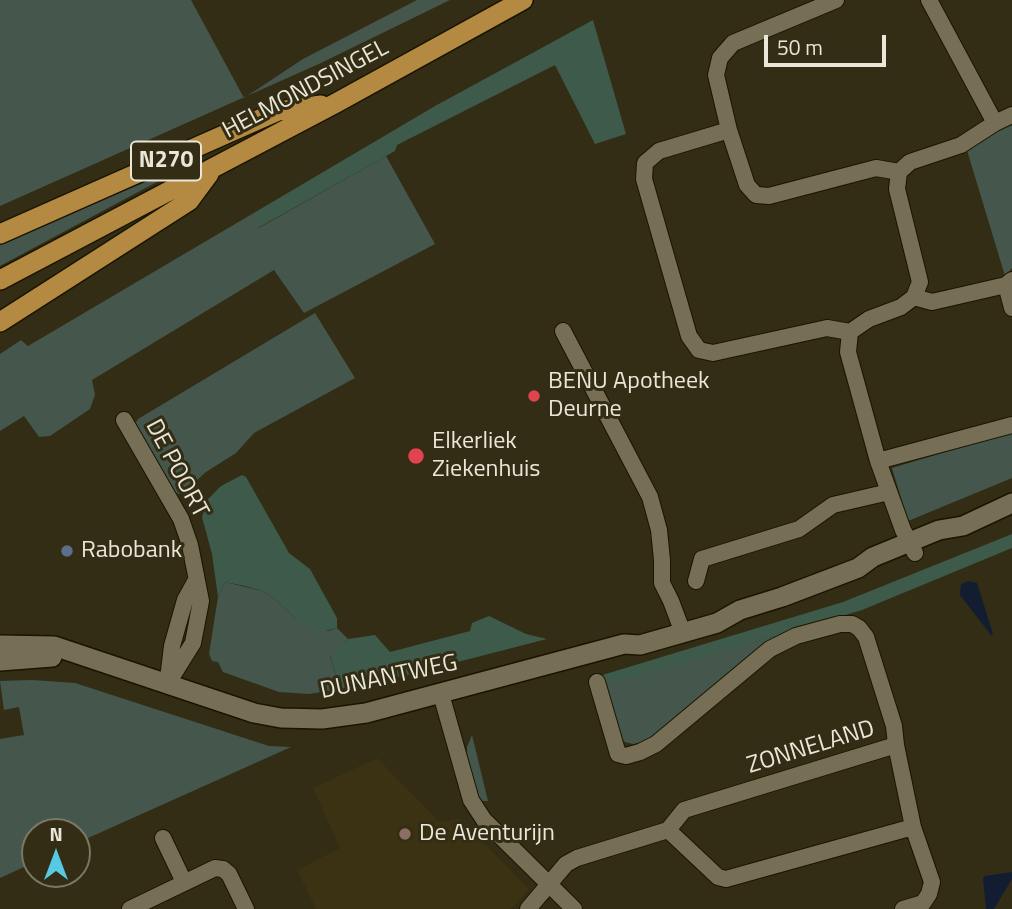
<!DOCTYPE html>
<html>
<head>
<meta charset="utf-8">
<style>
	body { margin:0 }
	#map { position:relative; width:1012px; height:909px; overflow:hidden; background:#322d14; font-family:"Titillium Web",sans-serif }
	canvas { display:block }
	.north { position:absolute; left:21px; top:818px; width:70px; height:70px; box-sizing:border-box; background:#322d14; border:2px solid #7c7762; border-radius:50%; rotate:0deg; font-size:19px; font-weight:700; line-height:28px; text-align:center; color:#eae7d8 }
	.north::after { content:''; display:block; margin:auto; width:24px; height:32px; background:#57c9e2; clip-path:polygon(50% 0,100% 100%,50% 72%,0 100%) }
	.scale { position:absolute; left:764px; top:35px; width:122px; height:32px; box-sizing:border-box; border:4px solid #eae7d8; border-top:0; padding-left:9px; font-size:21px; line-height:24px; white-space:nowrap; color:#eae7d8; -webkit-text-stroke:5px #322d14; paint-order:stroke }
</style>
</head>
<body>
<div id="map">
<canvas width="1012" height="909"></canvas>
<div class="north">N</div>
<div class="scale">50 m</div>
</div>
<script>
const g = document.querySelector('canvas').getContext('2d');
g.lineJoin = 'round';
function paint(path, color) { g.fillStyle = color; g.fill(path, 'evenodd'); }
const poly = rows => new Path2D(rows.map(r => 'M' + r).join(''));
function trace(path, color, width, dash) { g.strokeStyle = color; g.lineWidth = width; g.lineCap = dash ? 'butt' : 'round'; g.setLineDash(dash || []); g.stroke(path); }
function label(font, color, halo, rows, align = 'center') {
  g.font = font + ' "Titillium Web",sans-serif'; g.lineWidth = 6; g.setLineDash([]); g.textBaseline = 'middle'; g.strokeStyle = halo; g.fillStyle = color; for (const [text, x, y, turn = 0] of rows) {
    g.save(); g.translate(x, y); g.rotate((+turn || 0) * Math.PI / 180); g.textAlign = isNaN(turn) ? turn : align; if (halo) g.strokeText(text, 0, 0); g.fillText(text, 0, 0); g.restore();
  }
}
paint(poly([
	[377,758,439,821,460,819,529,889,519,902,510,909,316,909,297,870,340,848,313,788]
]), '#3a3212');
paint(poly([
	[0,0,191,0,244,98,303,59,417,0,450,0,321,63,0,206],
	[1012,122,1012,268,1005,276,966,147],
	[386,156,435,244,304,313,274,270,92,380,95,395,90,409,50,436,39,437,24,416,0,431,0,354,21,340,28,346,252,214,259,228],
	[196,161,95,215,0,266,0,243],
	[315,313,355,378,254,433,236,453,206,472,185,491,179,494,172,491,135,424,138,419],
	[1012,432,1012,478,908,521,892,468],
	[225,582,262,591,277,601,296,619,328,631,337,628,348,639,330,656,340,689,309,694,279,692,223,672,218,662,212,661,209,654,218,597],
	[779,635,648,741,633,744,625,742,618,735,601,685],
	[32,680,75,683,269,746,291,747,77,843,77,832,35,832,35,862,0,878,0,739,24,735,19,707,4,710,0,681],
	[472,735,488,801,482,801,475,791,467,760,467,747]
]), '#45574c');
paint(poly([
	[593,20,626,134,595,144,555,65,397,145,395,151,258,228,252,214,435,106],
	[242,475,246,477,289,553,310,569,337,618,337,628,320,632,313,630,296,619,277,601,262,591,245,586,225,582,218,597,212,554,202,517,207,500,221,486],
	[1012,534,1012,548,862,610,666,669,601,685,599,676,843,602],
	[489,616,526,634,547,639,407,675,340,689,330,655,348,639,375,635,390,652,470,631,472,623]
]), '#3e5a4a');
paint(poly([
	[969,581,977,583,993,634,991,635,960,595,961,584],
	[1012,872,1012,879,994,909,986,909,983,878,985,876]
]), '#121d31');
const minor = poly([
	[836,0,733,43,720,58,716,75,729,130,747,185,756,195,769,196,876,168,899,172],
	[929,0,995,123],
	[729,130,659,151,645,163,644,179,689,336,699,350,713,353,827,328,850,332],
	[1012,280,1006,285,1012,308],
	[914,297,932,302,1006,285],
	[563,331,650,497,659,530,662,560,662,583,671,601,683,633],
	[124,420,181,519,190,545,201,601,193,643,168,683],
	[878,461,1012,425],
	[915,553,903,530,878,461,848,352,850,332,869,319,901,307,914,297,920,282,897,189,899,172,910,162,961,145,995,123,1012,115],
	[696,581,702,559,799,529,833,505,889,492],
	[168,679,172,646,185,600,195,582],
	[597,682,618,754,626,756,640,752,656,744,770,649,796,636,840,624,852,624,859,628,866,637,894,726,896,745],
	[441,694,471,800,484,820,574,909],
	[668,830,718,877,726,879,913,827,932,882,929,894,923,903,903,909],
	[163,838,184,882],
	[130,909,215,868,223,869,229,874,246,909],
	[528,909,566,864,577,858,668,830,684,810,896,745,913,827]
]);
const tertiary = poly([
	[0,645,54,646,254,713,281,718,322,719,366,713,624,644,640,645,717,623,740,610,782,597,858,568,873,557,939,530,963,526,1012,503],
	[0,661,52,657]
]);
const primary = poly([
	[0,234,278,111,321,105],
	[0,280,336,103,523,0],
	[0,322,189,201,209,174]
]);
trace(minor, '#1a1500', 18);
trace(tertiary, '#1a1500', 22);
trace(primary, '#1a1500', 22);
trace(minor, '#766f55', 16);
trace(tertiary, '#766f55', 19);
trace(primary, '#b48a42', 19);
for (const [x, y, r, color] of [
	[534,396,7,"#e0444e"],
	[416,456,9,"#e0444e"],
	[67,551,7,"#5c6f8a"],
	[405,834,7,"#8d6e63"]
]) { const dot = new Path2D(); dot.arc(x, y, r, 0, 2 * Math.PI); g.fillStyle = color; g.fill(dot); trace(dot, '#322d14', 2.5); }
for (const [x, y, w] of [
	[166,161,70]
]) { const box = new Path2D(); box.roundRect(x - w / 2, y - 19.5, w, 39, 5); g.fillStyle = '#322d14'; g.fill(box); trace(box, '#eae7d8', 2); }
label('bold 23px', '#eae7d8', null, [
	["N270",166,161]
]);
label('24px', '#eae7d8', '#322d14', [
	["HELMONDSINGEL",306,90,-28],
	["DE POORT",176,469,62],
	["DUNANTWEG",389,678,-12],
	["ZONNELAND",811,748,-17]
]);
label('24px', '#eae7d8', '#322d14', [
	["BENU Apotheek",548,382],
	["Deurne",548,410],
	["Elkerliek",432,442],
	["Ziekenhuis",432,470],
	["Rabobank",81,551],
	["De Aventurijn",419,834]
], 'left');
</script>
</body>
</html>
